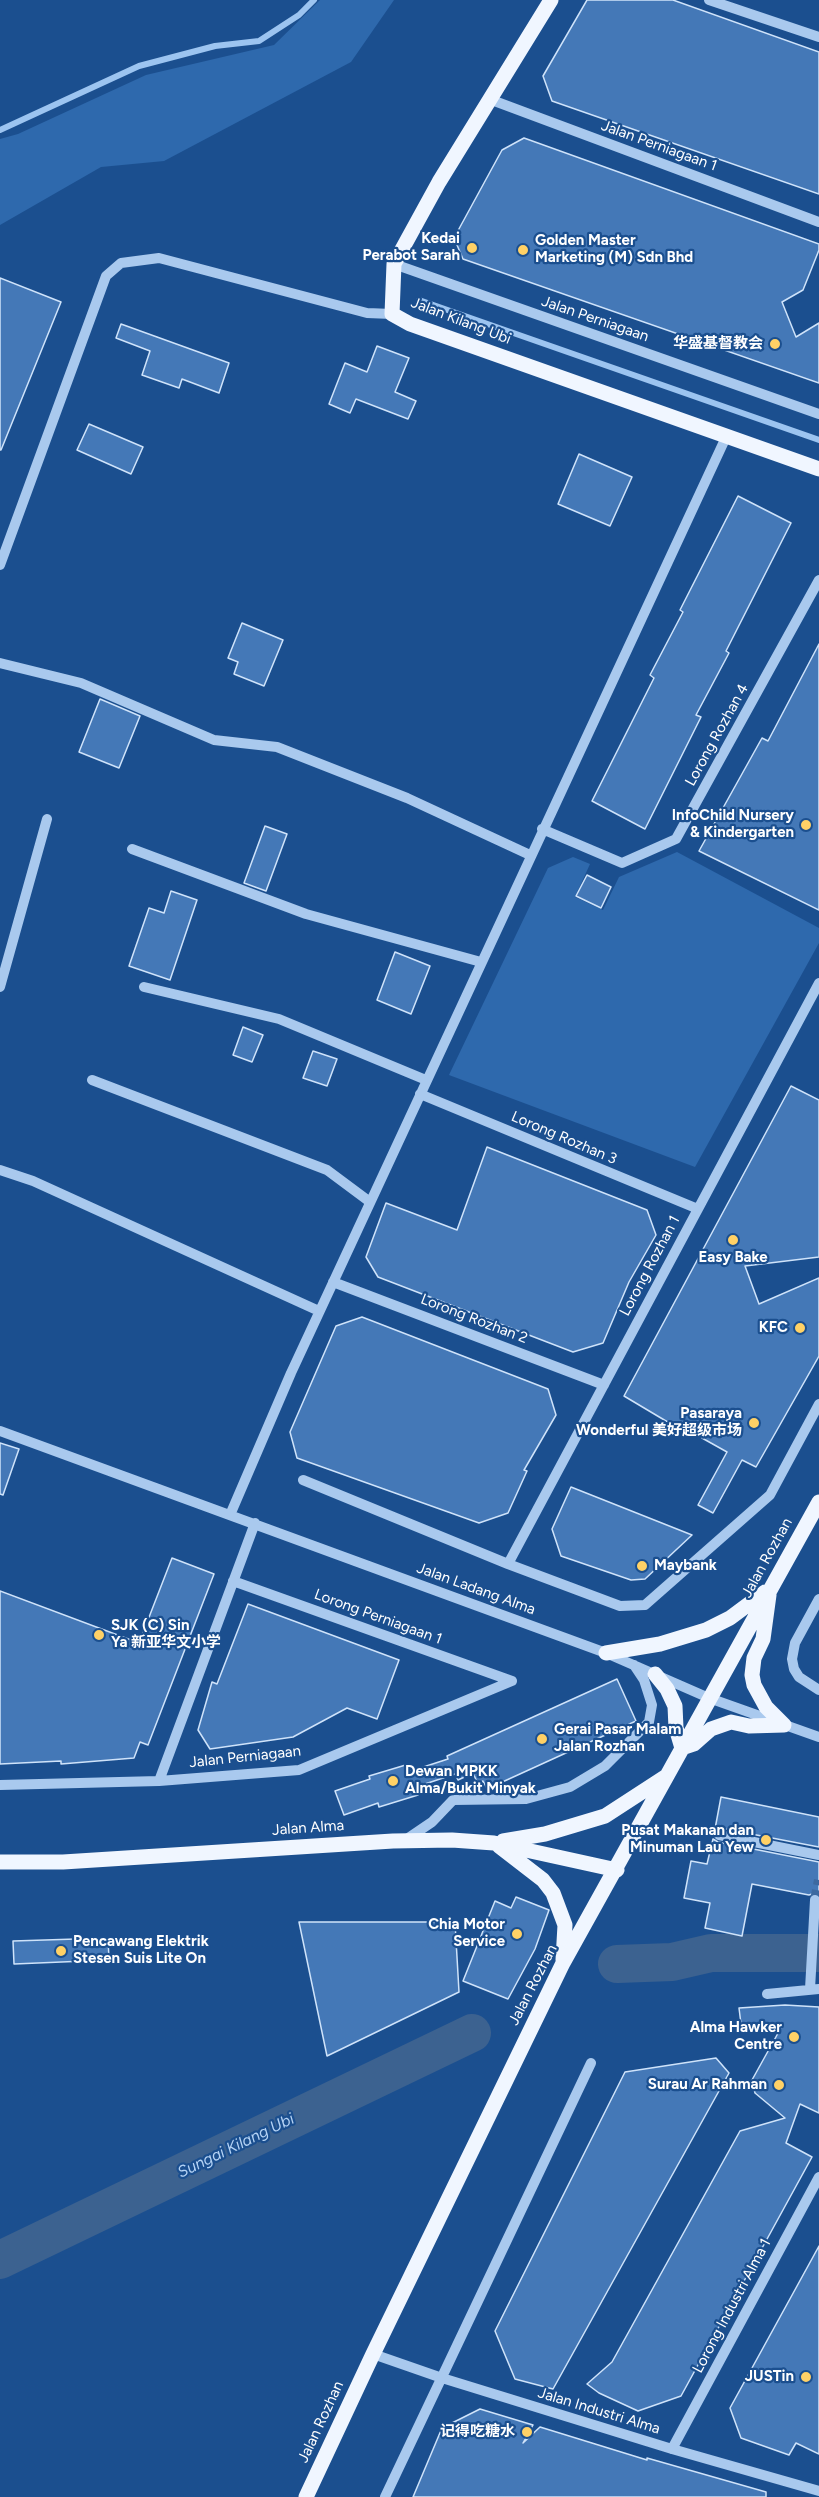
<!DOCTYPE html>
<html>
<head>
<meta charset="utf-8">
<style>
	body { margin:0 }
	canvas { display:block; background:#1b4f8f }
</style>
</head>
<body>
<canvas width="819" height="2497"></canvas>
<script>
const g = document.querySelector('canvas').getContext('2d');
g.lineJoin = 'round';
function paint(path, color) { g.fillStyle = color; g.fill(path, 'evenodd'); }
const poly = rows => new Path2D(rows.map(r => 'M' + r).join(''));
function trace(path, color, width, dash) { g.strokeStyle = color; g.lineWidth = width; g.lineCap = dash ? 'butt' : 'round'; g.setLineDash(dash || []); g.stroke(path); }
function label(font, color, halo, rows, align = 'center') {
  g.font = font + ' Figtree,"Noto Sans SC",sans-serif'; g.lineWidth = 4.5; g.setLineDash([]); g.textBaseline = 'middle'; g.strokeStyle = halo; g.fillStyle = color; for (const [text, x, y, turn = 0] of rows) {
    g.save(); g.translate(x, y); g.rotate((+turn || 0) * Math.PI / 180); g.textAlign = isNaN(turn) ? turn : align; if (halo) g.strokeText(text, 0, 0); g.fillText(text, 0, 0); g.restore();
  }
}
paint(poly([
	[320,0,394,0,351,62,164,161,101,167,0,225,0,139,18,134,146,75,274,45],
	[677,852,819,928,819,943,695,1167,449,1075,548,868,573,857,590,864,575,897,603,910,619,877]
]), '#2e69ad');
trace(poly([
	[0,130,139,66,215,46,259,41,299,15,314,0],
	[419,300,819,440]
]), '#9cc4f0', 6);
trace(poly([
	[617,1964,672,1962,711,1953,819,1953],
	[0,2260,472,2033]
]), '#3c6290', 38);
const building = poly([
	[587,0,673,0,819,52,819,194,552,101,543,76,587,0],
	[524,138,819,244,819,250,803,290,782,302,796,337,819,323,819,383,463,259,454,238,502,150,524,138],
	[0,278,61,302,1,450,0,450,0,278],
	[121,324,229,363,219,393,182,379,179,388,142,375,150,351,116,338,121,324],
	[377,346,409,358,395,392,416,401,408,419,356,399,350,413,329,404,345,363,367,372,377,346],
	[89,424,143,447,131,474,77,450,89,424],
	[579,454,632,477,610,526,558,504,579,454],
	[738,496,791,523,726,651,729,653,696,715,701,717,645,829,592,801,654,678,650,675,683,612,680,610,738,496],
	[242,623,283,640,264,686,234,674,238,662,228,658,242,623],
	[819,644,819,910,699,851,762,738,768,741,819,644],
	[100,699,140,716,119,768,79,752,100,699],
	[265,826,287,834,266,891,244,883,265,826],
	[587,875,611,887,601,908,576,896,587,875],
	[171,891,197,900,170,980,129,966,149,908,164,913,171,891],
	[395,952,430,966,411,1014,377,1000,395,952],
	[243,1027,263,1035,252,1062,233,1055,243,1027],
	[313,1051,337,1059,327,1086,303,1078,313,1051],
	[791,1086,819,1100,819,1257,745,1266,759,1304,819,1278,819,1356,756,1467,742,1460,713,1513,698,1505,727,1452,702,1438,701,1424,671,1424,624,1396,791,1086],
	[487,1147,647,1210,656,1235,629,1282,603,1343,573,1352,378,1277,366,1257,386,1203,457,1230,487,1147],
	[362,1317,548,1389,556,1415,524,1470,527,1471,508,1513,479,1523,297,1458,290,1432,336,1326,362,1317],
	[0,1443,19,1449,3,1495,0,1494,0,1443],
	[571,1487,692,1535,645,1579,631,1580,561,1556,552,1529,571,1487],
	[172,1558,214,1574,148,1745,140,1742,134,1758,61,1764,61,1761,0,1764,0,1591,139,1643,172,1558],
	[248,1604,399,1660,377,1719,347,1708,293,1737,210,1749,198,1730,212,1682,217,1684,248,1604],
	[617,1679,636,1721,487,1789,483,1781,478,1784,473,1773,458,1780,455,1774,416,1787,418,1795,379,1807,378,1803,344,1815,335,1791,370,1779,369,1776,409,1764,411,1771,448,1759,447,1756,617,1679],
	[721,1797,819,1817,819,1847,720,1828,715,1829,721,1797],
	[713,1839,718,1842,819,1862,819,1894,815,1893,809,1895,752,1884,742,1936,705,1928,710,1903,684,1898,691,1861,707,1864,713,1839],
	[516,1897,549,1910,535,1949,508,1999,463,1981,495,1901,511,1908,516,1897],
	[299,1922,455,1922,459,1992,327,2056,299,1922],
	[108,1938,109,1960,14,1964,13,1941,108,1938],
	[785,2005,819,2007,819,2113,800,2104,786,2143,812,2157,681,2396,638,2411,599,2393,587,2384,612,2362,740,2131,785,2118,755,2093,752,2080,782,2026,742,2032,739,2008,785,2005],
	[716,2058,729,2073,553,2389,515,2379,495,2331,625,2072,716,2058],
	[819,2246,819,2454,796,2443,789,2455,741,2438,730,2408,819,2246],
	[480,2409,533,2425,523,2443,540,2427,647,2460,647,2458,766,2492,766,2497,413,2497,442,2428,480,2409]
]);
paint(building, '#4478b7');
trace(building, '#cfe3fa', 1.5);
trace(poly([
	[815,1900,819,1880]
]), '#3d69a0', 10, [10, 5]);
trace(poly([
	[709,0,819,37],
	[489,99,819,222],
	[394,264,819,414],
	[0,565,106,276,121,263,159,258,367,313,392,314],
	[0,663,81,683,214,740,277,747,407,798,530,855],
	[542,829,622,863,676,839,819,580],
	[132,849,306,914,481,962],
	[0,987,47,819],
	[144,987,279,1019,426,1080],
	[92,1080,327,1170,370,1202],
	[420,1094,698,1209],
	[0,1170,33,1181,319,1311],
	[333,1282,604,1385],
	[0,1431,606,1653,709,1698,819,1737],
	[303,1480,508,1564,620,1606,645,1605,770,1495,819,1404],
	[230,1515,291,1373,727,435],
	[508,1564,819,983],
	[233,1581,512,1681],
	[819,1599,795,1643,792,1659,794,1669,799,1677,819,1690],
	[159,1781,255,1523],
	[0,1785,159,1781,299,1770,512,1681],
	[719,1835,819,1855],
	[404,1841,432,1822,453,1800,526,1799,570,1787,605,1766,649,1722,652,1705,644,1680,634,1665],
	[810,1989,815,1900],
	[767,1994,819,1989],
	[373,2354,442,2378,672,2449,819,2491],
	[672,2449,819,2177],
	[385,2497,591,2063]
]), '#a9c9ee', 10);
trace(poly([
	[551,0,439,182,394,264,392,314,410,324,819,469],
	[769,1595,763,1639,754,1658,752,1675,754,1685,766,1707,784,1725],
	[606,1653,660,1644,706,1630,730,1618,765,1592],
	[655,1674,667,1689,675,1706,676,1728,682,1748],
	[682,1748,694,1744,711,1729,731,1722,749,1726,784,1725],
	[503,1841,545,1834,605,1816,665,1777],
	[499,1846,543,1880,553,1893,565,1925,563,1960],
	[0,1862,63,1862,393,1841,452,1840,494,1843,617,1870],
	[306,2497,373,2354,563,1963,819,1502]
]), '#f0f6ff', 15);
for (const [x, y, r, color] of [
	[472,248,6,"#ffd166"],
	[523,250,6,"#ffd166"],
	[775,344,6,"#ffd166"],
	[806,825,6,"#ffd166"],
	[733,1240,6,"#ffd166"],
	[800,1328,6,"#ffd166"],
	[754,1423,6,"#ffd166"],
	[642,1566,6,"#ffd166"],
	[99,1635,6,"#ffd166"],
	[542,1739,6,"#ffd166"],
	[393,1781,6,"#ffd166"],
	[766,1840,6,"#ffd166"],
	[517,1934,6,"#ffd166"],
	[61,1951,6,"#ffd166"],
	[794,2037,6,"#ffd166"],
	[779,2085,6,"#ffd166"],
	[806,2377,6,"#ffd166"],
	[527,2432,6,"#ffd166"]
]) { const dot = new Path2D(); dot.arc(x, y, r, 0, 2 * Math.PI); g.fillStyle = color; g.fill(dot); trace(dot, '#1b4f8f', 2); }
label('15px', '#fff', '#1b4f8f', [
	["Jalan Perniagaan 1",659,146,20],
	["Jalan Perniagaan",595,319,19],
	["Jalan Kilang Ubi",461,321,21],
	["Lorong Rozhan 4",717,735,-61],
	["Lorong Rozhan 3",564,1138,23],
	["Lorong Rozhan 1",650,1266,-62],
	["Lorong Rozhan 2",474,1319,21],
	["Jalan Rozhan",767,1558,-61],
	["Jalan Ladang Alma",476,1589,20],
	["Lorong Perniagaan 1",378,1617,20],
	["Jalan Perniagaan",245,1757,-6],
	["Jalan Alma",308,1828,-4],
	["Jalan Rozhan",533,1985,-63],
	["Lorong Industri Alma 1",732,2306,-62],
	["Jalan Industri Alma",599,2411,17],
	["Jalan Rozhan",321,2422,-65]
]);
label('bold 15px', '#fff', '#1b4f8f', [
	["Kedai",460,239],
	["Perabot Sarah",460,256],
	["Golden Master",535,241,"left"],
	["Marketing (M) Sdn Bhd",535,258,"left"],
	["华盛基督教会",763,344],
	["InfoChild Nursery",794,816],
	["& Kindergarten",794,833],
	["Easy Bake",733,1258,"center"],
	["KFC",788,1328],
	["Pasaraya",742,1414],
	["Wonderful 美好超级市场",742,1431],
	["Maybank",654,1566,"left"],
	["SJK (C) Sin",111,1626,"left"],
	["Ya 新亚华文小学",111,1643,"left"],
	["Gerai Pasar Malam",554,1730,"left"],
	["Jalan Rozhan",554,1747,"left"],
	["Dewan MPKK",405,1772,"left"],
	["Alma/Bukit Minyak",405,1789,"left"],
	["Pusat Makanan dan",754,1831],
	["Minuman Lau Yew",754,1848],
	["Chia Motor",505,1925],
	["Service",505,1942],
	["Pencawang Elektrik",73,1942,"left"],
	["Stesen Suis Lite On",73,1959,"left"],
	["Alma Hawker",782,2028],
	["Centre",782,2045],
	["Surau Ar Rahman",767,2085],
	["JUSTin",794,2377],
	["记得吃糖水",515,2432]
], 'right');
label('italic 16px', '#b5d3f5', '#1b4f8f', [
	["Sungai Kilang Ubi",236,2146,-26]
]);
</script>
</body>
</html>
